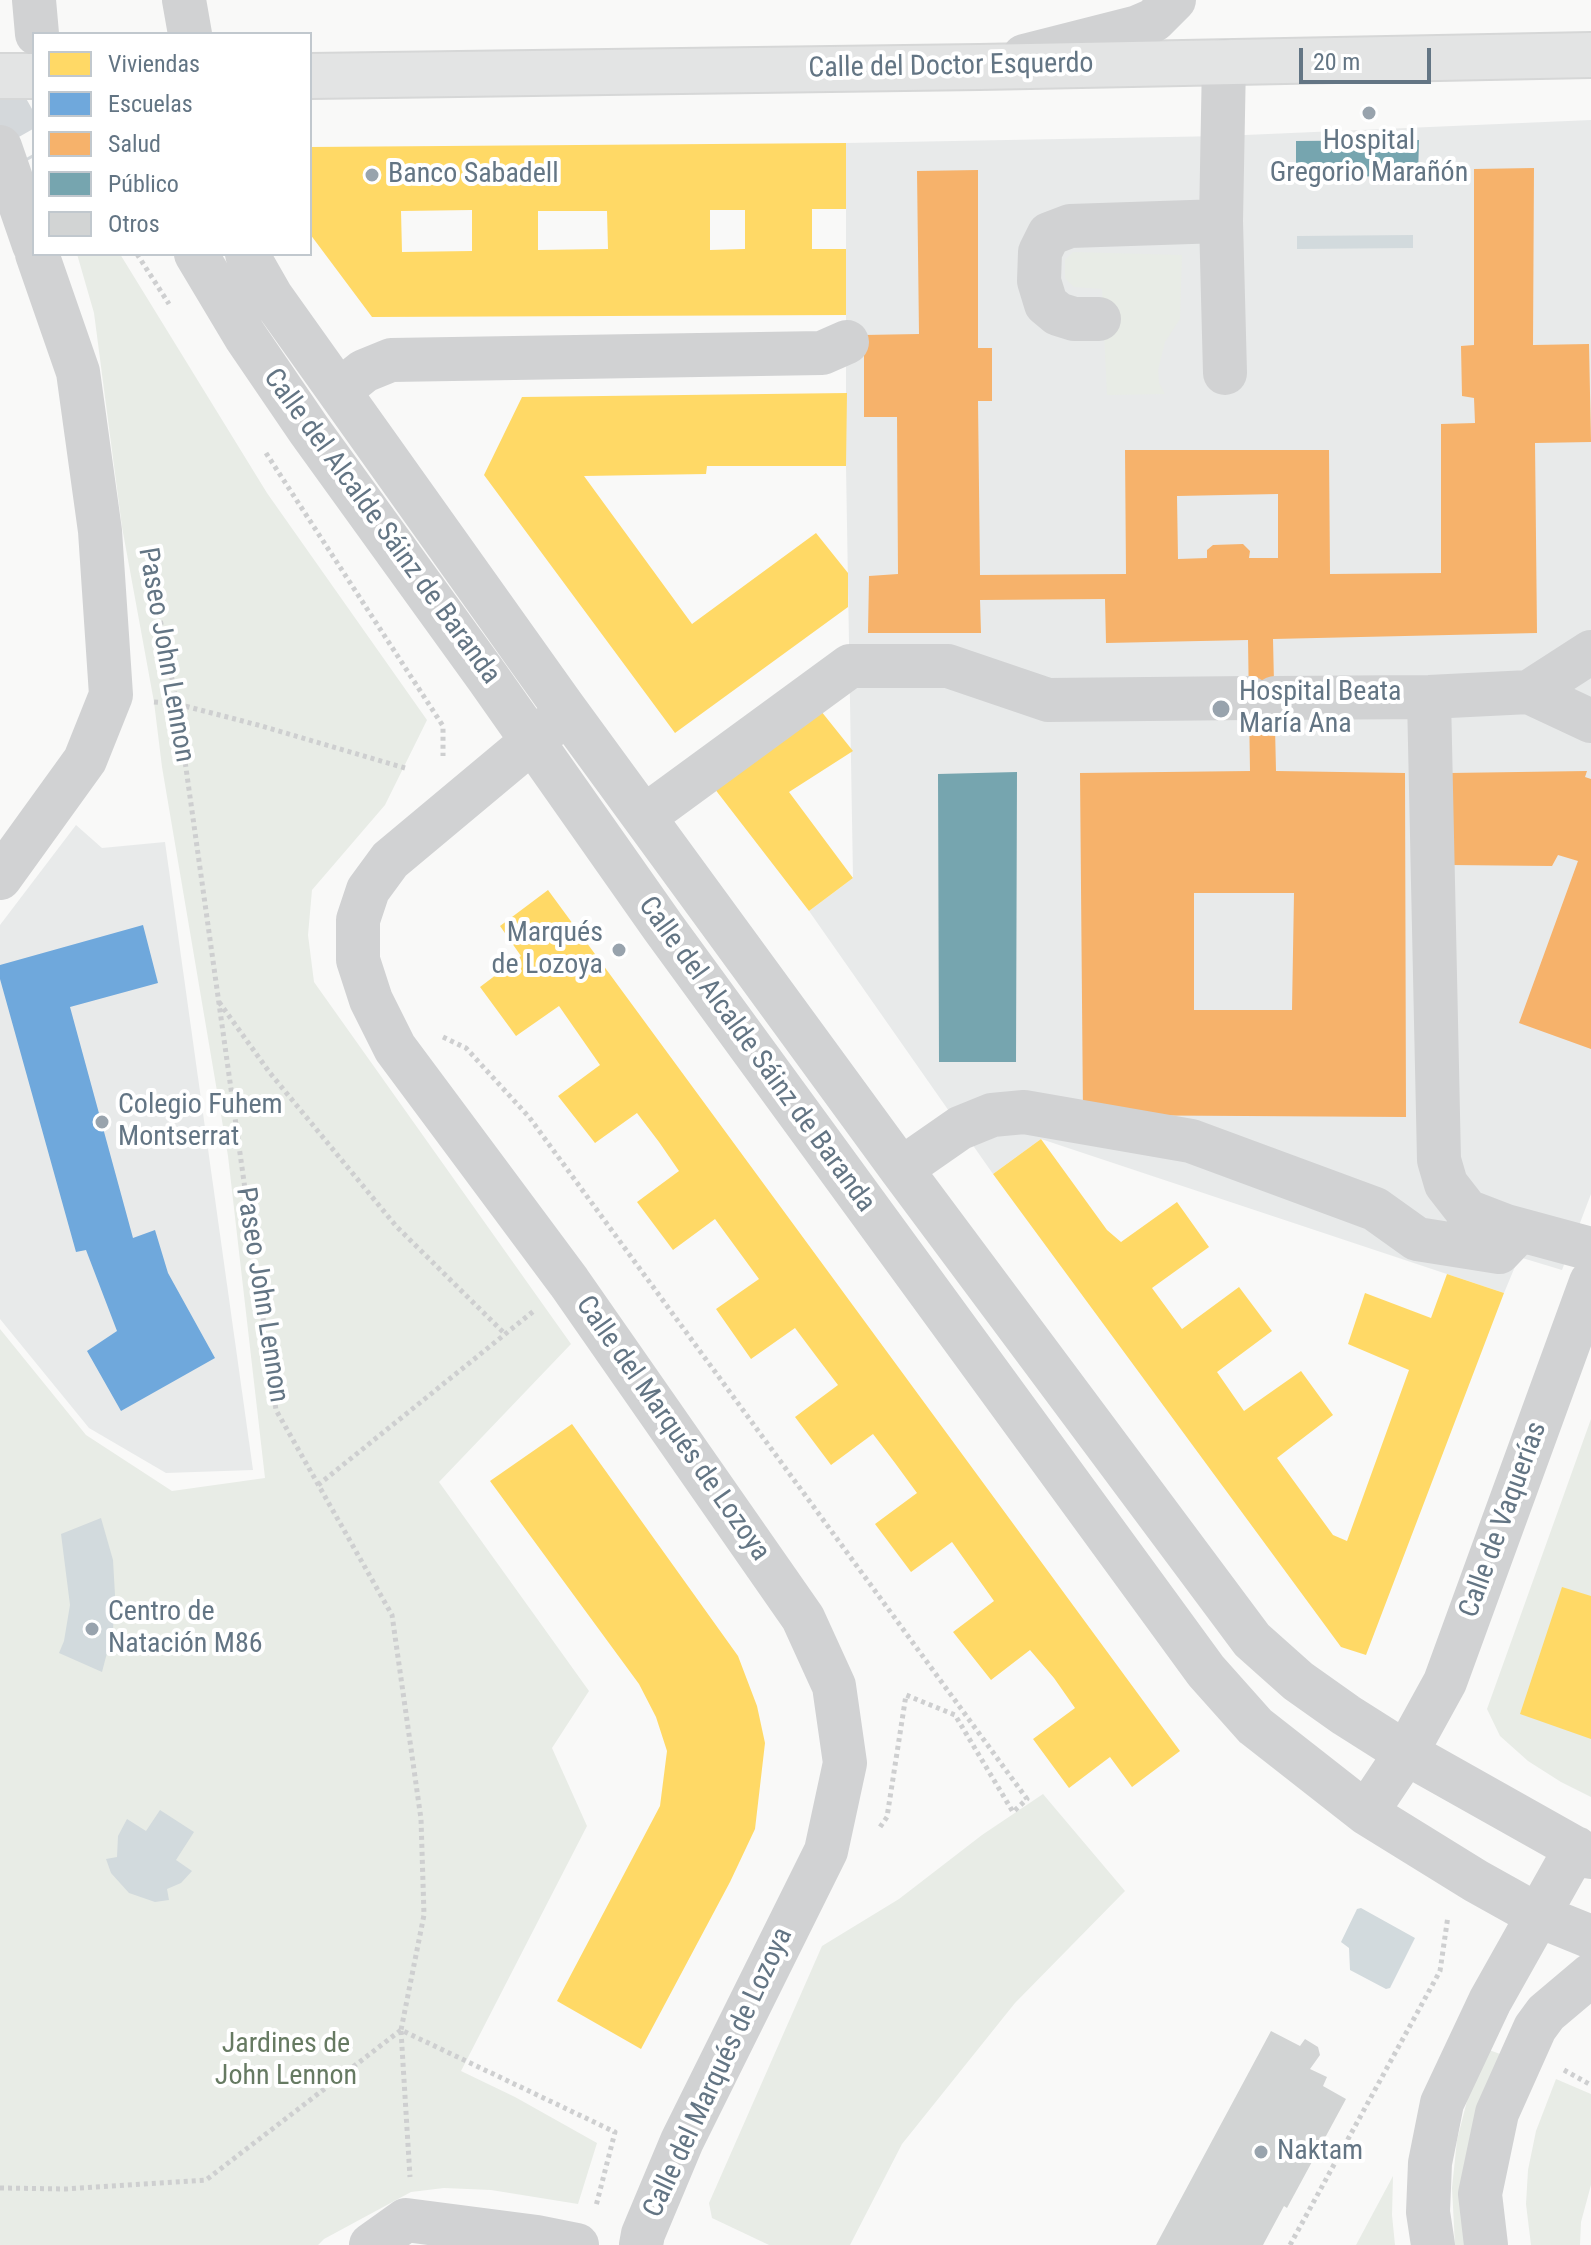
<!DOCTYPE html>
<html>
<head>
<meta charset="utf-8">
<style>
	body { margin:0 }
	#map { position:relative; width:1591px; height:2245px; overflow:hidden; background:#f9f9f8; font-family:"Roboto Condensed",sans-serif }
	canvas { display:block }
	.legend { position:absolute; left:32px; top:32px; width:280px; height:224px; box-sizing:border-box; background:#fff; border:2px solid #c1c8ce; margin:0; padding:10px 14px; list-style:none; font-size:24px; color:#637584 }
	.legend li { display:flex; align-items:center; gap:16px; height:40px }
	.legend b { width:40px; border:2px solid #c1c8ce }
	.scale { position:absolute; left:1299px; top:48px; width:132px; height:36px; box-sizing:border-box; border:4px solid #637584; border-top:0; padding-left:10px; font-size:24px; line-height:28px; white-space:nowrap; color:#637584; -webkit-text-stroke:6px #fff; paint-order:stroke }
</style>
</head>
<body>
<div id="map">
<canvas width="1591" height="2245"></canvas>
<ul class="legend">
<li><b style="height:22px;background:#ffd966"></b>Viviendas</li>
<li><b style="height:22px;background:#6fa8dc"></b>Escuelas</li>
<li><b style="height:22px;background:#f6b26b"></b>Salud</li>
<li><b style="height:22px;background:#76a5af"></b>Público</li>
<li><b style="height:22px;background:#d2d4d4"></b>Otros</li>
</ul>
<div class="scale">20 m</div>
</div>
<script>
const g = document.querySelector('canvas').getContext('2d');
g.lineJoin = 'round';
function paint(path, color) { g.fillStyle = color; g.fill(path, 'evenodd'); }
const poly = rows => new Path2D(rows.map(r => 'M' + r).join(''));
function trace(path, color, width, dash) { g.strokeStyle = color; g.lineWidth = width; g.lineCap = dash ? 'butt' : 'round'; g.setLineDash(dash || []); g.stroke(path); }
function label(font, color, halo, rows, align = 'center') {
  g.font = font + ' "Roboto Condensed",sans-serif'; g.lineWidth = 8; g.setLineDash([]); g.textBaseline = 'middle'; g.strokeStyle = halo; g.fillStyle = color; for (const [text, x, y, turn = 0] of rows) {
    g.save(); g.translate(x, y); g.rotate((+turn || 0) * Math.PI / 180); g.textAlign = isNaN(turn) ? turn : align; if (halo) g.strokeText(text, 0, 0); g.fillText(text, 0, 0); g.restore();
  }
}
paint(poly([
	[1591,120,1591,1194,1562,1270,1519,1257,1504,1293,1041,1139,993,1174,809,911,853,878,846,466,846,143,1222,136],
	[76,825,102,848,165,842,253,1470,166,1473,89,1428,0,1319,0,925]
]), '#e8eaea');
paint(poly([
	[1073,252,1182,255,1180,319,1165,342,1158,370,1159,383,1165,394,1107,395,1102,289,1074,287,1065,278,1065,260],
	[77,254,120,254,267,493,427,720,385,805,312,890,308,935,314,982,571,1344,439,1482,589,1691,552,1748,587,1826,461,2071,515,2097,597,2143,578,2204,491,2190,444,2188,411,2192,324,2239,318,2245,0,2245,0,1329,86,1435,172,1491,265,1478,228,1156,162,767,154,702,122,527,94,313],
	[1591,1419,1591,1797,1561,1782,1528,1761,1500,1736,1487,1709],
	[1043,1794,1125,1891,1015,2003,902,2144,850,2245,769,2245,712,2218,709,2203,822,1946,899,1899,982,1835],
	[1489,2050,1503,2055,1470,2245,1455,2245,1452,2188,1457,2140,1468,2097],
	[1556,2079,1591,2094,1591,2185,1581,2222,1580,2245,1531,2245,1526,2204,1528,2170,1536,2131],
	[1393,2176,1392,2215,1395,2245,1356,2245]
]), '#e8ece6');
paint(poly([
	[1413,235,1413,248,1297,249,1297,236],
	[101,1518,113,1560,115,1595,113,1630,102,1672,59,1653,64,1641,70,1605,61,1534],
	[160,1810,194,1832,176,1860,192,1871,181,1883,167,1889,169,1900,155,1902,129,1893,111,1873,106,1859,117,1857,118,1836,127,1819,146,1831],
	[1361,1908,1415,1938,1390,1988,1386,1989,1350,1970,1349,1948,1341,1942,1357,1909]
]), '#d2dadd');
paint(poly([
	[846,143,846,209,812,209,812,249,846,249,846,315,372,317,310,234,310,147],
	[472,210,472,251,402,252,401,211],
	[710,210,745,210,745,249,710,250],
	[538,211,607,211,608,249,538,250],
	[847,393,846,466,707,466,706,474,584,476,692,624,816,533,848,573,848,607,675,733,484,475,522,397],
	[817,706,853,751,789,792,853,878,809,911,711,784],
	[548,890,1180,1751,1132,1787,1110,1757,1069,1788,1033,1739,1075,1708,1054,1678,1030,1650,991,1680,953,1632,994,1601,952,1542,911,1572,875,1524,917,1493,895,1463,873,1434,831,1465,795,1417,838,1385,816,1356,795,1328,751,1359,716,1309,759,1279,715,1219,673,1250,637,1202,679,1171,659,1142,637,1113,595,1143,558,1096,600,1065,559,1006,516,1036,480,987,521,956,500,926],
	[1041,1139,1107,1230,1121,1242,1177,1202,1209,1247,1152,1288,1182,1329,1239,1287,1272,1331,1217,1372,1244,1411,1301,1371,1333,1415,1277,1458,1333,1535,1347,1541,1409,1370,1348,1344,1365,1293,1431,1318,1447,1274,1504,1293,1366,1655,1341,1647,993,1174],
	[572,1424,738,1656,757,1706,765,1743,755,1829,730,1882,641,2049,557,2001,660,1806,667,1751,656,1717,639,1684,490,1481],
	[1562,1587,1591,1596,1591,1739,1520,1714]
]), '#ffd966');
paint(poly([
	[143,925,158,983,70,1007,133,1238,155,1230,168,1273,215,1358,121,1411,87,1351,117,1331,86,1250,76,1252,0,979,0,965]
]), '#6fa8dc');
paint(poly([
	[1534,168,1533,345,1589,344,1591,442,1535,443,1537,633,1273,639,1276,771,1405,773,1406,1117,1083,1115,1080,773,1250,771,1248,640,1106,643,1105,599,980,600,981,633,868,633,869,576,898,574,897,417,864,417,864,335,919,334,917,171,978,170,978,348,992,348,992,401,978,401,980,575,1126,574,1125,450,1329,450,1330,574,1441,573,1441,424,1475,423,1474,398,1462,396,1461,346,1474,345,1474,169],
	[1278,494,1278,558,1249,558,1250,551,1243,544,1213,545,1207,550,1207,558,1178,559,1177,496],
	[1194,893,1294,893,1292,1010,1194,1010],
	[1587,771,1585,777,1591,779,1591,1049,1519,1023,1578,861,1558,855,1552,866,1450,865,1450,773]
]), '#f6b26b');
paint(poly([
	[1419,140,1418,176,1296,177,1296,141],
	[1017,772,1016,1062,939,1062,938,774]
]), '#76a5af');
paint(poly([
	[1271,2031,1300,2046,1305,2039,1318,2047,1320,2055,1310,2069,1327,2077,1323,2086,1346,2099,1287,2208,1284,2206,1263,2245,1156,2245]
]), '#d2d4d4');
trace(poly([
	[0,97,34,157]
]), '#d4d8db', 44, [44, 22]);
const major = poly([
	[0,76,34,76],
	[310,76,979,67,1591,55]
]);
trace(major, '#d6d7d7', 48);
trace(poly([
	[137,254,169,304],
	[266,453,443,726,443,756],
	[151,574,177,704,276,1410,392,1615,421,1819,424,1915,401,2030,615,2132,596,2206],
	[154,702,177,704,258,725,405,768],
	[219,1002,270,1073,396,1226,505,1334],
	[443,1037,466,1048,529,1117,1027,1799,1013,1812,955,1715,906,1695,887,1817,878,1830],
	[318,1485,535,1310],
	[401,2031,410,2177],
	[1564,2070,1591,2085],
	[0,2188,66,2189,206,2180,401,2030],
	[1290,2245,1440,1971,1448,1916]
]), '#cecfd0', 5, [4, 4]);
trace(poly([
	[34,0,37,34],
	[184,0,190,34],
	[1024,56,1138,27,1154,20,1174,0],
	[1224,61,1221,221,1225,373],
	[0,147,34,245],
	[196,254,245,336,309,430,488,678,663,927,1206,1671,1255,1726,1366,1813,1476,1881,1537,1915,1591,1937],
	[247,254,271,296,562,705,901,1169,1252,1640,1298,1681,1346,1715,1406,1753,1591,1857],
	[1099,319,1074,319,1058,314,1046,304,1039,281,1040,252,1049,234,1070,226,1221,221],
	[339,391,364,371,391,360,822,353,847,342],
	[1529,692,1591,652],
	[1429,697,1439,1160,1446,1184,1467,1211,1506,1226,1591,1249],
	[1275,698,1429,697,1529,692,1591,721],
	[554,723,390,860,368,890,358,920,358,960,371,1000,395,1048,569,1282,803,1618,834,1686,845,1763,826,1851,682,2141,643,2234,641,2245],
	[645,816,850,666,948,666,1048,700,1249,698],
	[0,878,85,760,111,695,100,531,78,372,37,254],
	[901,1169,960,1128,992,1115,1024,1112,1191,1141,1375,1209,1417,1239,1499,1252,1520,1230],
	[1366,1813,1406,1753,1445,1682,1591,1282],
	[371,2245,406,2220,537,2237,577,2245],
	[1433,2245,1428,2212,1430,2163,1442,2103,1490,2001,1576,1848],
	[1486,2245,1480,2194,1497,2113,1535,2028,1546,2013,1591,1975]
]), '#d1d2d3', 44);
trace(major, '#e3e4e4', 44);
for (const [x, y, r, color] of [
	[1369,113,8,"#98a3ad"],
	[372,175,8,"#98a3ad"],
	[1221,709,10,"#98a3ad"],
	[619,950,8,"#98a3ad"],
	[102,1122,8,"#98a3ad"],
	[92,1629,8,"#98a3ad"],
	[1261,2152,8,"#98a3ad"]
]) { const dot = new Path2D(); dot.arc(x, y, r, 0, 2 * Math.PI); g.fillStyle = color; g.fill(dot); trace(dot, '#fff', 3); }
label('28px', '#637584', '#fff', [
	["Calle del Doctor Esquerdo",951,67,-1],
	["Calle del Alcalde Sáinz de Baranda",381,527,54],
	["Paseo John Lennon",165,655,80],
	["Calle del Alcalde Sáinz de Baranda",756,1055,54],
	["Paseo John Lennon",261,1295,81],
	["Calle del Marqués de Lozoya",672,1429,55],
	["Calle de Vaquerías",1504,1520,-70],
	["Calle del Marqués de Lozoya",719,2073,-65]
]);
label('28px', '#637584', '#fff', [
	["Hospital",1369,142,"center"],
	["Gregorio Marañón",1369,174,"center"],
	["Banco Sabadell",388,175],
	["Hospital Beata",1239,693],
	["María Ana",1239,725],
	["Marqués",603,934,"right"],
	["de Lozoya",603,966,"right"],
	["Colegio Fuhem",118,1106],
	["Montserrat",118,1138],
	["Centro de",108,1613],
	["Natación M86",108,1645],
	["Naktam",1277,2152]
], 'left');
label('28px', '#667a62', '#fff', [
	["Jardines de",286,2045],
	["John Lennon",286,2077]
]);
</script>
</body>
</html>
